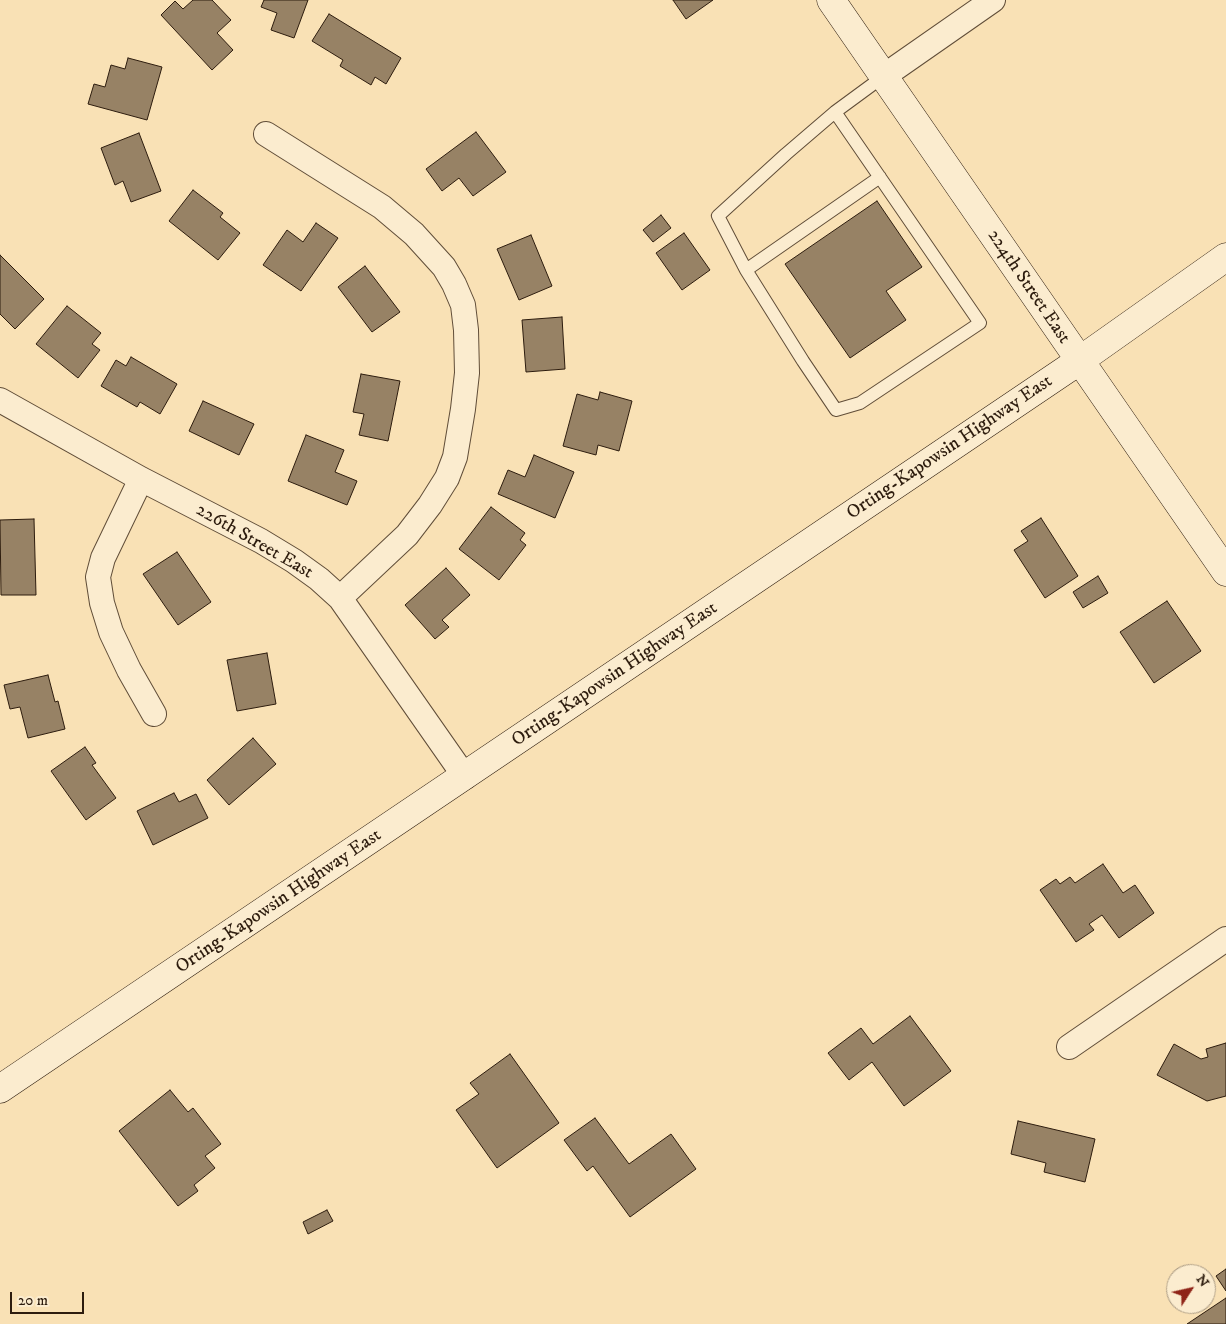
<!DOCTYPE html>
<html>
<head>
<meta charset="utf-8">
<style>
	body { margin:0 }
	#map { position:relative; width:1226px; height:1324px; overflow:hidden; background:#f9e1b5; font-family:"IM FELL DW Pica",serif }
	canvas { display:block }
	.north { position:absolute; left:1166px; top:1264px; width:50px; height:50px; box-sizing:border-box; background:#fbeccf; border:1px solid #a99982; border-radius:50%; rotate:55deg; font-size:14px; font-weight:700; line-height:20px; text-align:center; color:#2d1c0e }
	.north::after { content:''; display:block; margin:auto; width:18px; height:22px; background:#8f2418; clip-path:polygon(50% 0,100% 100%,50% 72%,0 100%) }
	.scale { position:absolute; left:10px; top:1292px; width:74px; height:22px; box-sizing:border-box; border:2px solid #2d1c0e; border-top:0; padding-left:6px; font-size:15px; line-height:18px; white-space:nowrap; color:#2d1c0e; -webkit-text-stroke:4px #fbeccf; paint-order:stroke }
</style>
</head>
<body>
<div id="map">
<canvas width="1226" height="1324"></canvas>
<div class="north">N</div>
<div class="scale">20 m</div>
</div>
<script>
const g = document.querySelector('canvas').getContext('2d');
g.lineJoin = 'round';
function paint(path, color) { g.fillStyle = color; g.fill(path, 'evenodd'); }
const poly = rows => new Path2D(rows.map(r => 'M' + r).join(''));
function trace(path, color, width, dash) { g.strokeStyle = color; g.lineWidth = width; g.lineCap = dash ? 'butt' : 'round'; g.setLineDash(dash || []); g.stroke(path); }
function label(font, color, halo, rows, align = 'center') {
  g.font = font + ' "IM FELL DW Pica",serif'; g.lineWidth = 4; g.setLineDash([]); g.textBaseline = 'middle'; g.strokeStyle = halo; g.fillStyle = color; for (const [text, x, y, turn = 0] of rows) {
    g.save(); g.translate(x, y); g.rotate((+turn || 0) * Math.PI / 180); g.textAlign = isNaN(turn) ? turn : align; if (halo) g.strokeText(text, 0, 0); g.fillText(text, 0, 0); g.restore();
  }
}
const building = poly([
	[193,0,212,0,231,20,217,33,233,50,212,70,161,15,175,1,183,9,193,0],
	[264,0,308,0,294,38,271,30,277,13,261,7,264,0],
	[673,0,713,0,686,19,673,0],
	[329,14,401,58,386,84,375,77,371,85,340,66,343,60,312,41,329,14],
	[128,58,162,67,147,120,88,104,94,84,105,87,111,65,125,69,128,58],
	[476,132,506,172,473,196,459,178,442,191,426,169,476,132],
	[139,133,161,191,131,202,123,181,115,185,101,148,139,133],
	[193,190,223,213,220,217,240,233,218,260,169,221,193,190],
	[877,201,922,267,886,291,906,320,850,358,785,264,877,201],
	[661,215,671,228,653,242,643,230,661,215],
	[316,223,338,238,301,291,263,265,287,230,303,242,316,223],
	[684,233,710,270,682,290,656,253,684,233],
	[531,235,552,286,519,300,497,249,531,235],
	[0,255,44,299,15,329,0,314,0,255],
	[365,266,400,312,372,332,338,287,365,266],
	[67,306,101,333,92,344,100,350,78,378,36,344,67,306],
	[562,317,565,369,526,372,522,320,562,317],
	[131,357,177,384,160,414,140,402,137,407,101,386,116,360,126,366,131,357],
	[361,374,400,381,388,441,359,435,364,414,353,412,361,374],
	[600,392,632,401,619,451,598,445,596,455,563,446,577,394,598,400,600,392],
	[203,401,254,424,239,455,189,431,203,401],
	[306,435,344,450,335,472,357,481,347,505,288,481,306,435],
	[534,455,574,472,555,518,498,494,508,470,525,477,534,455],
	[491,507,525,533,520,540,526,545,499,580,459,549,491,507],
	[1041,518,1078,576,1045,598,1014,550,1028,541,1021,531,1041,518],
	[34,519,36,595,1,595,0,520,34,519],
	[177,552,211,602,178,625,143,574,177,552],
	[446,568,470,595,442,620,449,627,435,639,405,605,446,568],
	[1098,576,1108,593,1083,608,1073,592,1098,576],
	[1167,601,1201,651,1154,683,1120,632,1167,601],
	[267,653,276,704,237,711,227,660,267,653],
	[48,675,55,702,58,701,65,729,28,738,20,707,10,709,4,685,48,675],
	[253,738,276,764,229,805,207,780,253,738],
	[85,747,96,763,92,765,116,798,86,820,51,771,85,747],
	[174,793,179,802,196,794,208,818,153,845,137,811,174,793],
	[1103,864,1123,893,1135,885,1154,913,1119,938,1102,915,1089,924,1094,930,1076,942,1040,890,1056,879,1060,884,1070,877,1075,883,1103,864],
	[910,1016,951,1071,904,1106,872,1062,849,1080,828,1053,861,1028,873,1044,910,1016],
	[1226,1043,1226,1096,1207,1101,1157,1075,1174,1044,1201,1059,1208,1057,1206,1049,1226,1043],
	[510,1054,559,1123,497,1168,456,1110,479,1094,470,1083,510,1054],
	[170,1090,188,1112,193,1108,221,1144,205,1156,215,1168,194,1185,198,1191,178,1206,119,1131,170,1090],
	[595,1118,629,1164,671,1134,696,1169,630,1217,593,1166,587,1171,564,1140,595,1118],
	[1018,1121,1095,1139,1085,1182,1044,1172,1046,1163,1011,1154,1018,1121],
	[327,1210,333,1221,308,1234,303,1222,327,1210],
	[1226,1269,1226,1291,1216,1276,1226,1269],
	[1226,1298,1226,1324,1187,1324,1226,1298]
]);
paint(building, '#978265');
trace(building, '#2d1c0e', 1);
const lane = poly([
	[835,112,980,323,860,403,836,410,803,361,746,270,718,216,786,154,835,112,884,76],
	[746,270,880,177]
]);
const street = poly([
	[884,76,993,0],
	[266,134,382,207,414,234,444,267,454,284,463,305,466,330,467,373,463,409,455,457,447,478,430,505,407,535,340,598],
	[0,400,141,479,261,541,294,561,319,579,340,598,465,777],
	[141,479,103,558,98,577,102,603,111,632,129,670,154,714],
	[1069,1047,1226,939]
]);
const secondary = poly([
	[831,0,1226,572],
	[0,1089,1079,361,1226,257]
]);
trace(lane, '#604d38', 14);
trace(street, '#604d38', 26);
trace(secondary, '#2d1c0e', 29);
trace(lane, '#fbeccf', 12);
trace(street, '#fbeccf', 24);
trace(secondary, '#fbeccf', 28);
label('19px', '#2d1c0e', '#fbeccf', [
	["224th Street East",1028,287,56],
	["Orting-Kapowsin Highway East",950,448,-34],
	["226th Street East",254,542,30],
	["Orting-Kapowsin Highway East",615,675,-34],
	["Orting-Kapowsin Highway East",279,902,-34]
]);
</script>
</body>
</html>
